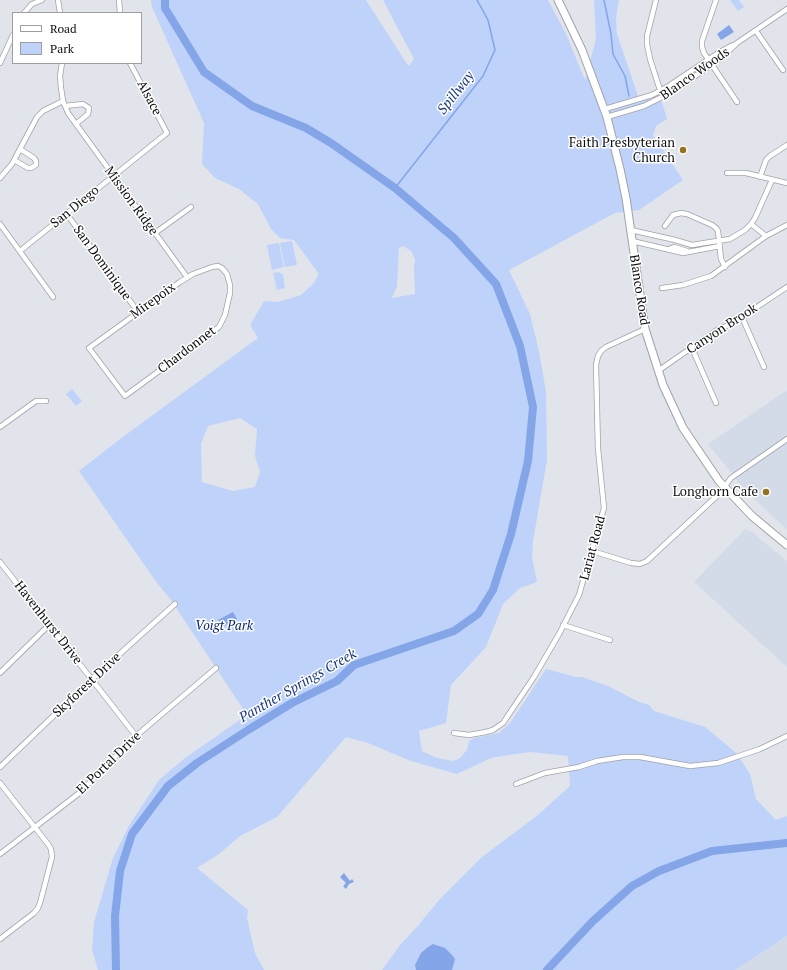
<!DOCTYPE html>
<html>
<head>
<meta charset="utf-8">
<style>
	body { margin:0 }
	#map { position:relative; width:787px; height:970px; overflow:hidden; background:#e1e5eb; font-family:"PT Serif",serif }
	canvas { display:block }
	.legend { position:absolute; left:12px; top:12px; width:130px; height:52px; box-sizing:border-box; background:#fff; border:1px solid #9e9e9f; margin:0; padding:5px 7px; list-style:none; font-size:12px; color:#0c0d0f }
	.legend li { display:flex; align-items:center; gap:8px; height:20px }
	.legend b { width:20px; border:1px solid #9e9e9f }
</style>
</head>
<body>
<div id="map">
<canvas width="787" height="970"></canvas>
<ul class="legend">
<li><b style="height:5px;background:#fff"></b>Road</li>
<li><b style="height:11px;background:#bed2fa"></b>Park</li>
</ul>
</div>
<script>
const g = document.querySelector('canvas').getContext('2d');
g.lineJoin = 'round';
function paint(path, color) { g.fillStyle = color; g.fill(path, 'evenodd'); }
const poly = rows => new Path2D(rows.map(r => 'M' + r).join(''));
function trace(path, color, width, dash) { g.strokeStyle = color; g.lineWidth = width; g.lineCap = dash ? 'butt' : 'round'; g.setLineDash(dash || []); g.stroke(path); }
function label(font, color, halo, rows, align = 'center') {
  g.font = font + ' "PT Serif",serif'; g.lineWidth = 3; g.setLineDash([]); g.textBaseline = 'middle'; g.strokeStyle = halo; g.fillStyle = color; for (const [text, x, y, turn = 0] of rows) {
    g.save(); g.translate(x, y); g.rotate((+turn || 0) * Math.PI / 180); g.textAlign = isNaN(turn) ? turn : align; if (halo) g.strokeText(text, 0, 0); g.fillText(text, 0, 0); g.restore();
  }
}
paint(poly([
	[787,390,787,530,746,491,708,444],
	[745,529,752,532,787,561,787,667,694,582],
	[787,936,787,970,735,970,747,962]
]), '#d4dbe8');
paint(poly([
	[151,0,366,0,407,64,409,66,414,59,383,0,548,0,566,34,585,80,596,39,594,0,619,0,616,17,617,34,638,96,662,102,667,119,656,126,653,135,683,180,639,210,615,213,509,270,530,314,539,351,546,392,547,460,533,541,532,557,537,582,520,588,503,604,486,647,451,685,446,723,419,731,422,751,437,758,453,761,459,759,467,750,469,741,474,738,499,733,510,723,546,669,576,677,582,677,608,686,639,702,649,705,654,711,705,727,734,751,739,757,750,774,756,799,776,820,787,816,787,936,735,970,382,970,400,945,416,928,440,899,482,857,538,815,570,786,568,756,530,752,502,756,491,758,457,774,411,761,368,743,346,737,277,817,240,836,219,854,197,868,248,910,247,918,255,953,264,970,98,970,92,950,94,922,113,858,130,824,159,780,185,758,247,715,171,600,157,583,79,471,120,439,258,338,250,325,264,301,278,302,301,295,313,284,319,274,294,240,280,238,271,229,258,204,239,189,215,178,202,164,204,123,152,7],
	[403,246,411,251,415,259,414,268,415,294,392,298,397,287,399,248],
	[240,418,257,429,255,456,260,472,255,487,233,491,202,482,201,444,208,426],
	[730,0,739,0,744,7,738,11],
	[292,241,297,265,285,267,280,243],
	[279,243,284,267,272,270,267,245],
	[279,272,283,275,285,288,277,290,273,273],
	[72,389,82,401,76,406,66,394]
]), '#bed2fa');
paint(poly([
	[729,25,734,32,721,40,717,34],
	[233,612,237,619,222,627,218,620],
	[344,873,350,881,352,879,354,882,349,884,346,889,343,886,346,883,340,877],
	[433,944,445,948,451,954,455,959,452,970,416,970,415,965,421,953,428,947]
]), '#84a5e8');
trace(poly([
	[604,0,611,34,613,54,625,76,629,96],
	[395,188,483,76,495,50,488,20,477,0]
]), '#84a5e8', 1.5);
trace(poly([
	[116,970,115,916,120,871,132,834,168,786,197,763,248,730,292,703,337,681,354,665,454,631,478,614,493,590,511,534,528,461,533,407,520,346,496,284,454,238,395,188,331,143,306,128,252,106,204,72,165,8,165,0],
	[547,970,593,921,632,886,659,871,712,851,787,843]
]), '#84a5e8', 8);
const street = poly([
	[58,0,60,13],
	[119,0,120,13],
	[656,0,647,36,647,44,650,59,660,90,664,97],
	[716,0,702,41,702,47,704,53,737,102],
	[24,13,32,4,42,0],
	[756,31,783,70],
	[0,63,13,35],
	[62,63,60,76,61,88,63,101,68,113,187,277],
	[65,106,83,104,89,108,88,114,76,124],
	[605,109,652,95,667,87,718,53,733,45],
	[607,117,644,106,674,91,721,58,737,43,787,9],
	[14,160,28,168,31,168,36,165,36,161,34,158,20,149],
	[727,173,746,173,787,183],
	[760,177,766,160,770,156,787,145],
	[0,178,12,164,37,117,43,111,63,101],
	[66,213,138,312],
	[0,224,53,297],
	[751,224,766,236],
	[665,226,673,215,681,213,687,214,712,225,716,228,718,231,721,259,725,267],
	[631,230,675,240,692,245,730,239,745,230,751,224,755,218,772,180],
	[155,233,191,207],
	[632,241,683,253,720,246],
	[669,249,674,247,687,251],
	[20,251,167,133,130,63],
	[218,266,222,268,227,274,230,285,230,293,225,315,219,327,125,396,89,348,180,282,193,274,212,267,218,266],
	[662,288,683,285,711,276,766,236,787,225],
	[742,317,764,367],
	[692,348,716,403],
	[658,371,717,330,733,323,787,287],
	[0,427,36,401,46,401],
	[592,551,631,563,640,564,647,561,719,494,731,478,787,439],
	[0,562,136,736],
	[563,625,610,640],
	[0,673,49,625],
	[454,733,469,735,486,732,493,730,503,723,534,677,559,634,579,595,604,508,598,449,596,365,598,356,601,351,606,347,645,329],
	[0,767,92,679,175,604],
	[0,783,48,844,51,849,52,857,40,903,38,908,34,913,0,939],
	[516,784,545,773,579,767,597,761,623,757,640,757,690,766,718,763,760,749,787,736],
	[0,854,78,794,136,736,216,668]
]);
const primary = poly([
	[558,0,582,50,607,117,620,169,626,198,645,329,663,385,683,428,719,481,752,516,787,545]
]);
trace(street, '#9fa2a8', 6);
trace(primary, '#9fa2a8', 9);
trace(street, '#fff', 4.5);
trace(primary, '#fff', 7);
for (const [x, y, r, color] of [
	[683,150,4,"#96721b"],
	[766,492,4,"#96721b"]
]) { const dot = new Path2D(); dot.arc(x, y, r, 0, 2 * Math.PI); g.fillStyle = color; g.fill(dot); trace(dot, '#fff', 1.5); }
label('13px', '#0c0d0f', '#fff', [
	["Blanco Woods",695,74,-35],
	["Alsace",149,98,62],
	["Mission Ridge",131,201,54],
	["San Diego",75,207,-39],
	["San Dominique",102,263,54],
	["Blanco Road",639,290,81],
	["Mirepoix",153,301,-36],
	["Canyon Brook",722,329,-33],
	["Chardonnet",187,350,-37],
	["Lariat Road",593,548,-75],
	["Havenhurst Drive",48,623,52],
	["Skyforest Drive",87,685,-43],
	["El Portal Drive",109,763,-44]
]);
label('13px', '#0c0d0f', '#fff', [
	["Faith Presbyterian",675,143],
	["Church",675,158],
	["Longhorn Cafe",758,492]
], 'right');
label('italic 13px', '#082470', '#fff', [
	["Voigt Park",224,626]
]);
label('italic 14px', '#1a3986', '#fff', [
	["Spillway",456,93,-52],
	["Panther Springs Creek",298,686,-30]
]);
</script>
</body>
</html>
